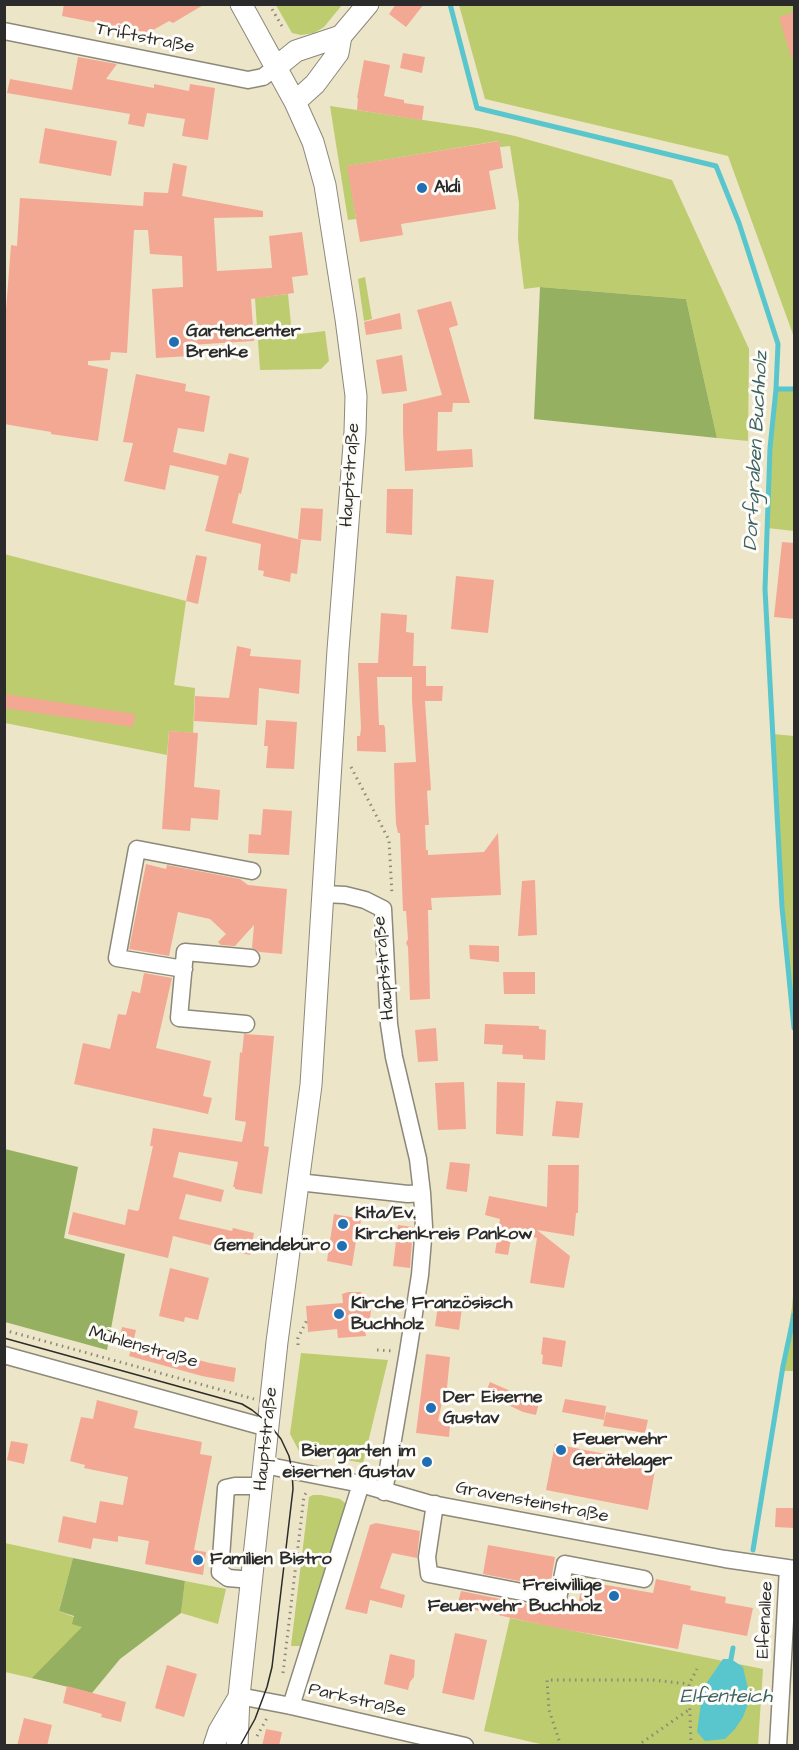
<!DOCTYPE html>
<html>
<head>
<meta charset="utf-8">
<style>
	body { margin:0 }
	#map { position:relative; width:799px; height:1750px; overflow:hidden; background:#ede5c8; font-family:"Architects Daughter",sans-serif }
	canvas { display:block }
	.frame { position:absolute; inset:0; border:6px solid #2b2b2b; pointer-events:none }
</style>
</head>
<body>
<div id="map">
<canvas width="799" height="1750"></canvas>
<div class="frame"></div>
</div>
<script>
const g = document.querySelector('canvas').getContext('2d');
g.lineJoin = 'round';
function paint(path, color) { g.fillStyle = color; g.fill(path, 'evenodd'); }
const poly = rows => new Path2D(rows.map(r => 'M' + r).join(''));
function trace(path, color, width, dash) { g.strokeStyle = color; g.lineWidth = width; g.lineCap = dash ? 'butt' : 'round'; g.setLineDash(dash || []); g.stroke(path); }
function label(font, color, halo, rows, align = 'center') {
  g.font = font + ' "Architects Daughter",sans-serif'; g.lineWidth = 6; g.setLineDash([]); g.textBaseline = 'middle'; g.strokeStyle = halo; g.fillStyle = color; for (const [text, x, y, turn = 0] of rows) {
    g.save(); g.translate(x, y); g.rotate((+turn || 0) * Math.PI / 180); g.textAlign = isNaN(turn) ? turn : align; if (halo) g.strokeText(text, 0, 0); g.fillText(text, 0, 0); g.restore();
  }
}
paint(poly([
	[276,5,342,5,324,27,314,33,301,35,292,33],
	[459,5,794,5,794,337,728,156,485,99],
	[330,106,477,128,515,136,672,180,749,349,748,441,717,438,686,299,540,287,524,289,518,239,519,203,510,146,500,147,498,141,348,166,356,219,348,220],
	[365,277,372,319,364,321,358,279],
	[288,294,292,335,325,331,329,361,321,369,260,370,255,298],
	[776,389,794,389,794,531,767,528,770,448],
	[4,554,186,601,174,685,195,688,193,733,169,731,167,755,5,723],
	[773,734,794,736,794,1036,782,907],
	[794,1285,794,1371,782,1371,792,1307],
	[301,1353,388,1360,363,1463,299,1451,290,1434],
	[313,1495,321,1495,340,1499,349,1506,303,1646,291,1646,309,1497],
	[5,1543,73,1558,59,1611,74,1617,82,1627,67,1686,5,1672],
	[185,1581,226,1589,218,1624,181,1613],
	[510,1618,763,1669,758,1745,549,1746,484,1731]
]), '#bccc6e');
paint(poly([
	[540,287,686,299,717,438,534,419],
	[5,1149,78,1167,64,1238,125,1254,107,1350,5,1322],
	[73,1558,185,1581,181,1613,120,1659,92,1693,32,1678,82,1627,72,1624,74,1616,59,1611]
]), '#95b061');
paint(poly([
	[723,1659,731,1659,743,1667,750,1698,743,1717,735,1729,725,1739,705,1741,697,1732,703,1688]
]), '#59c6cd');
trace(poly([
	[450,4,477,108,716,166,739,223,778,344,776,389,770,448,765,589,782,907,794,1028],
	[776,389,794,389],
	[753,1550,783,1366,794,1315],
	[731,1659,733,1648]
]), '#59c6cd', 5);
paint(poly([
	[64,4,205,4,173,23,169,21,148,33,62,16],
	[396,4,424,4,406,27,389,14],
	[795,12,795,56,791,57,779,17],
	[403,53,425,57,422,73,400,68],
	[78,57,117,64,106,79,154,88,154,84,189,91,190,84,215,88,208,140,182,136,185,119,147,113,144,127,128,124,130,114,7,93,10,79,72,90],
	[364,60,390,65,384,96,404,100,404,103,424,106,422,120,357,110,358,98,357,98],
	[45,128,117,141,111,176,39,163],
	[499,141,503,168,489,171,496,209,401,224,403,235,360,242,347,166],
	[173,163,187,166,182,196,263,211,263,217,214,218,217,271,272,268,269,236,302,232,308,275,292,277,294,293,251,299,254,341,189,345,190,356,156,358,152,289,183,287,182,256,150,254,148,230,134,230,127,353,111,352,110,360,88,361,88,365,108,369,98,441,51,434,51,432,4,424,4,336,11,245,17,246,20,198,143,206,144,192,168,193],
	[451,301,458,325,449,328,470,403,453,403,452,412,438,412,437,451,472,449,473,467,405,471,403,432,403,404,442,395,417,310],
	[400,313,402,329,366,335,364,322],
	[402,355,407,391,382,394,376,360],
	[136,374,186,384,185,391,210,396,204,432,178,428,173,452,226,465,229,453,249,458,241,494,239,493,232,523,301,540,297,574,291,573,290,582,263,576,264,571,258,570,261,544,205,531,219,476,170,465,165,490,124,481,133,443,123,442],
	[387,489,413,489,412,535,386,533],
	[301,508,323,509,321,541,298,539],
	[782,542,795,543,795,619,774,617],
	[196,555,207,557,198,604,186,601],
	[456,576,494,580,488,633,451,629],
	[381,613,407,615,406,632,414,633,413,666,426,666,426,686,443,686,442,701,425,701,431,790,427,791,429,825,425,825,426,850,428,850,428,855,484,852,498,833,501,895,431,898,432,910,428,910,430,999,410,1000,408,947,406,943,408,939,406,911,403,911,400,833,398,833,396,824,395,801,394,763,416,762,412,700,412,677,377,677,379,725,384,725,385,728,386,752,357,751,357,736,360,736,361,728,358,663,378,663],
	[237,646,251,649,250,656,301,660,299,694,259,688,257,725,194,721,195,696,229,698],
	[4,694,135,714,133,727,4,708],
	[266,720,297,722,294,769,266,768,268,746,264,746],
	[169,731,198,733,194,787,220,790,218,820,191,818,190,831,162,829],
	[263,809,292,811,289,855,248,853,249,834,261,835],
	[146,864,166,869,167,865,240,879,248,885,287,889,282,954,260,952,252,948,254,925,235,946,221,945,218,942,226,934,210,919,178,912,169,956,129,949],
	[535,880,537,935,518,936,522,881],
	[469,945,499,946,499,962,470,959],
	[503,972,535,972,535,994,504,994],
	[144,973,172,978,156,1048,211,1061,203,1096,212,1098,208,1114,74,1084,83,1043,110,1049,118,1014,126,1015,132,991,140,993],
	[485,1024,539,1026,539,1029,546,1030,545,1060,523,1059,523,1055,502,1054,503,1045,484,1044],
	[436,1028,438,1061,418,1062,415,1030],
	[244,1034,274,1036,264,1146,269,1147,262,1194,235,1189,235,1187,233,1187,238,1162,179,1152,173,1177,224,1190,221,1202,186,1194,179,1219,232,1231,233,1228,254,1233,250,1255,173,1236,168,1258,68,1234,73,1212,125,1225,128,1209,137,1211,139,1210,153,1146,150,1146,153,1128,242,1142,246,1122,235,1120,240,1052,242,1053],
	[464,1082,466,1129,438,1130,435,1083],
	[497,1082,525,1083,523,1136,496,1134],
	[556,1101,583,1103,579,1138,552,1136],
	[450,1162,470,1164,467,1192,446,1189],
	[548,1165,579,1165,578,1213,576,1213,574,1236,537,1230,570,1256,564,1288,530,1283,537,1238,512,1233,508,1255,495,1253,500,1219,485,1215,489,1196,547,1207],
	[334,1214,361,1219,359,1235,357,1235,352,1266,327,1261],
	[398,1225,413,1227,410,1268,393,1266],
	[170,1268,209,1278,198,1320,185,1317,184,1322,159,1316],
	[348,1292,361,1292,362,1304,371,1311,370,1318,364,1325,366,1336,338,1338,337,1329,308,1332,306,1306,343,1303,342,1294],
	[439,1298,463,1301,459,1330,435,1326],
	[122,1327,136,1330,133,1343,119,1339],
	[543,1337,566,1341,562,1367,542,1364,543,1355,541,1354],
	[133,1343,210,1363,236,1368,234,1382,202,1376,129,1356],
	[426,1354,450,1357,446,1398,443,1398,438,1421,450,1424,449,1437,416,1433],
	[490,1382,531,1400,539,1402,536,1415,523,1412,485,1394],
	[565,1399,606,1406,604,1420,562,1412],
	[97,1400,138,1411,134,1428,202,1442,200,1454,212,1456,194,1550,206,1552,203,1575,145,1564,149,1541,118,1536,118,1542,93,1538,91,1549,58,1542,63,1516,96,1523,100,1501,123,1505,128,1477,84,1468,85,1465,70,1461,81,1417,93,1419],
	[606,1412,648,1420,645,1433,603,1426],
	[11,1441,28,1444,24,1464,7,1460],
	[555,1444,656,1464,648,1510,546,1490],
	[776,1508,795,1508,795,1528,775,1527],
	[376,1523,420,1531,417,1558,392,1553,380,1588,405,1595,402,1608,370,1600,367,1614,345,1609,370,1525],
	[488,1545,555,1557,550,1587,483,1574],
	[656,1579,691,1586,690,1590,726,1597,725,1603,753,1608,747,1636,683,1624,678,1649,557,1628,457,1606,461,1591,576,1614,583,1581,653,1593],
	[455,1633,487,1640,474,1700,442,1693],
	[390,1654,415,1660,414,1677,410,1682,408,1690,384,1684],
	[167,1665,197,1674,184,1717,155,1708],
	[67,1686,126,1702,121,1722,101,1717,102,1714,63,1703],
	[24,1718,52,1725,47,1746,17,1746],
	[266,1729,282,1732,279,1746,262,1746]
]), '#f3a894');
const minor = poly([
	[4,31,248,80,263,77,275,68],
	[323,894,345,895,365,900,383,909,389,1024,394,1057,418,1159,422,1193,424,1227,420,1275,408,1352,384,1492],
	[184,969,117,958,137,849,252,871],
	[246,1024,179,1018,185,952,251,958],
	[298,1182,408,1194,422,1193],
	[4,1355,268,1428],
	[264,1465,361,1484,427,1503,725,1559,794,1569],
	[435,1504,427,1557,429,1574,558,1599,565,1564,644,1579],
	[252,1580,228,1578,220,1572,226,1488,235,1486,262,1486],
	[239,1696,291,1706,465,1746],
	[291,1706,361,1484],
	[778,1746,788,1568]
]);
const major = poly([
	[275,68,296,51,341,36,368,4],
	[295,102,315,84,338,53,341,36],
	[214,1746,219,1731,239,1697],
	[237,1746,239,1696,277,1342,311,1085,338,650,355,432,356,396,346,319,325,185,313,142,295,102,241,4]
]);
trace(minor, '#8c887a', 19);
trace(major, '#8c887a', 23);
trace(poly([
	[269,4,283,28],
	[351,767,389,840,392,895],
	[4,1330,254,1399],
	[298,1345,298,1338,307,1320],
	[377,1350,393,1351],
	[283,1673,304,1496,308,1490],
	[257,1736,267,1718],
	[561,1746,549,1710,547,1680,653,1680,689,1684],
	[637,1746,690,1709],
	[691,1746,689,1684,697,1669]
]), '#8c887a', 3, [1.5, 4.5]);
trace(minor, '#fff', 16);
trace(major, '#fff', 21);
trace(poly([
	[4,1338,242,1404,252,1410,268,1423,281,1439,289,1456,292,1470,293,1489,272,1667,267,1687,255,1719,240,1746]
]), '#2b2b2b', 1.5);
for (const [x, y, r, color] of [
	[422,188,6,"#1f6fb2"],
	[174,342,6,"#1f6fb2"],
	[343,1224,6,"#1f6fb2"],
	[342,1246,6,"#1f6fb2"],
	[339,1314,6,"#1f6fb2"],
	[431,1408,6,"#1f6fb2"],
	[561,1450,6,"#1f6fb2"],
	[427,1462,6,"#1f6fb2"],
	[198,1560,6,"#1f6fb2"],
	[614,1596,6,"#1f6fb2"]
]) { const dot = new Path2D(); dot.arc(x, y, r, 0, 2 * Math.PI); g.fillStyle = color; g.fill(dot); trace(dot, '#fdfcf7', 2); }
label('18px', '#2b2b2b', '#fdfcf7', [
	["Triftstraße",145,39,11],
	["Hauptstraße",351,475,-86],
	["Hauptstraße",385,968,-95],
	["Mühlenstraße",143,1348,16],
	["Hauptstraße",267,1439,-84],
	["Gravensteinstraße",532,1503,11],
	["Elfenallee",766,1620,-87],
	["Parkstraße",357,1701,13]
]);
label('bold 18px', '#2b2b2b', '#fdfcf7', [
	["Aldi",434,188],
	["Gartencenter",186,332],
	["Brenke",186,353],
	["Kita/Ev.",355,1214],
	["Kirchenkreis Pankow",355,1235],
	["Gemeindebüro",330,1246,"right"],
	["Kirche Französisch",351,1304],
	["Buchholz",351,1325],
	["Der Eiserne",443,1398],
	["Gustav",443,1419],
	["Feuerwehr",573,1440],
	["Gerätelager",573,1461],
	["Biergarten im",415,1452,"right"],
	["eisernen Gustav",415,1473,"right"],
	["Familien Bistro",210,1560],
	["Freiwillige",602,1586,"right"],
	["Feuerwehr Buchholz",602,1607,"right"]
], 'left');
label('italic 20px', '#3b6164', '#fdfcf7', [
	["Dorfgraben Buchholz",757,451,-87],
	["Elfenteich",726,1698]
]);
</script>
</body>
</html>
